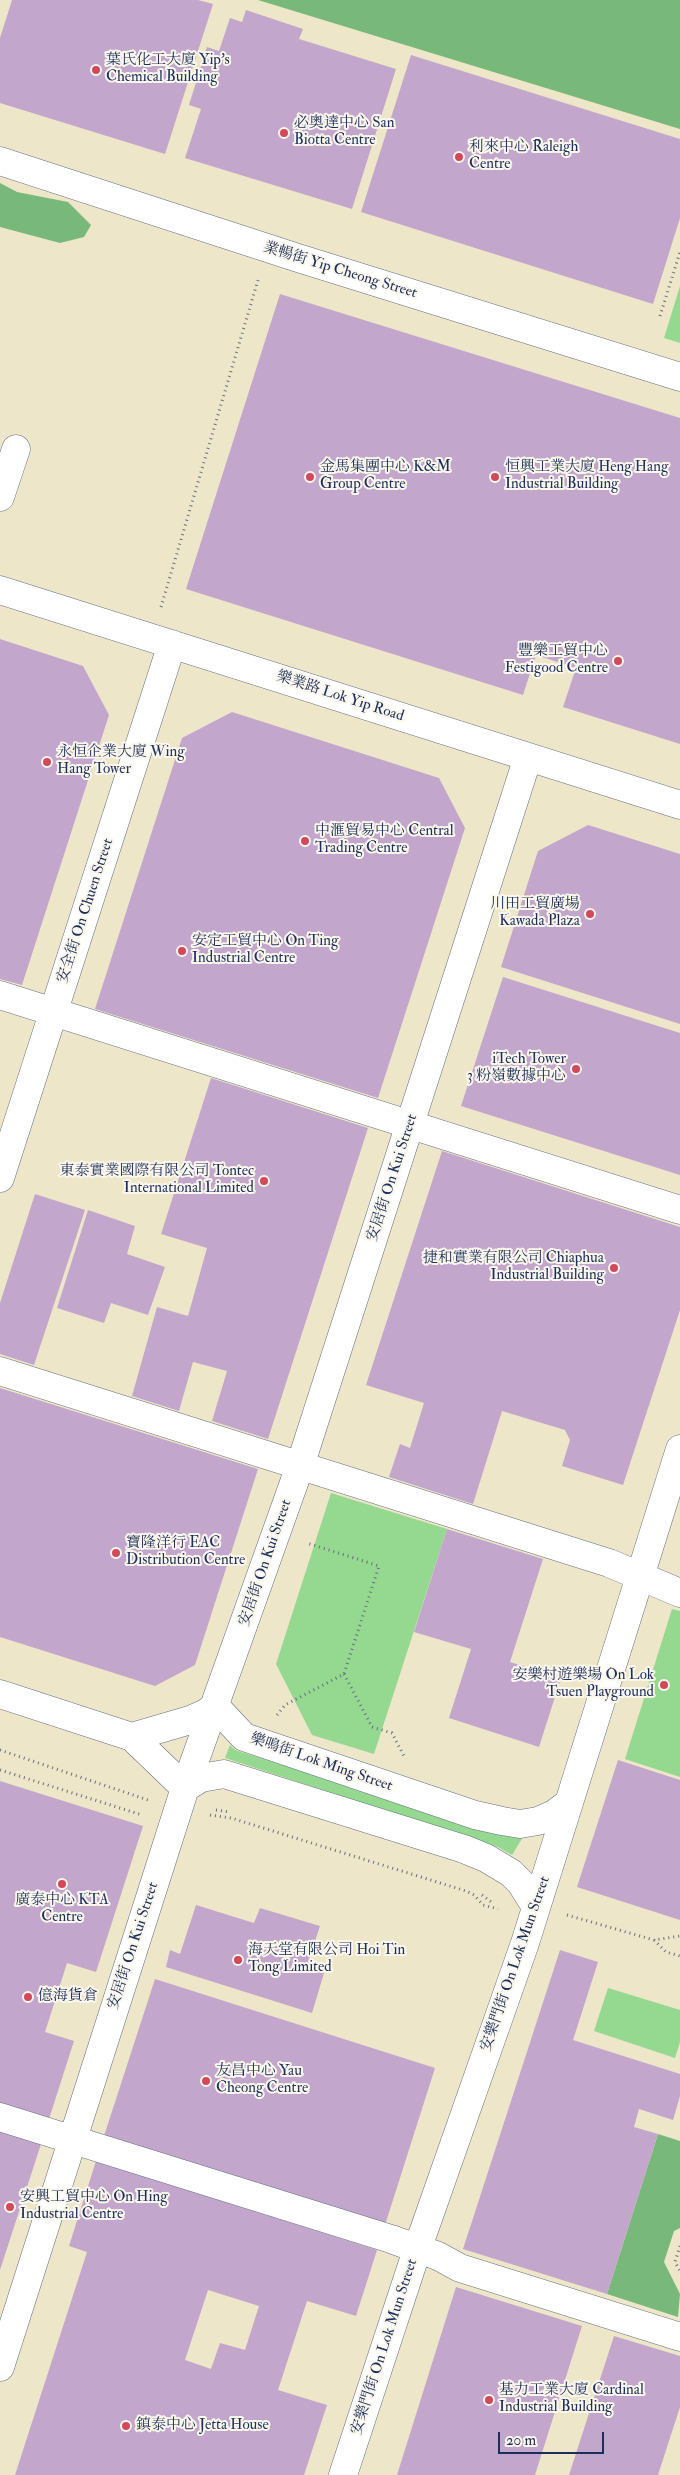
<!DOCTYPE html>
<html>
<head>
<meta charset="utf-8">
<style>
	body { margin:0 }
	#map { position:relative; width:680px; height:2475px; overflow:hidden; background:#ede6c8; font-family:"IM FELL Double Pica",serif }
	canvas { display:block }
	.scale { position:absolute; left:498px; top:2432px; width:106px; height:22px; box-sizing:border-box; border:2px solid #1b2f5e; border-top:0; padding-left:6px; font-size:15px; line-height:18px; white-space:nowrap; color:#1b2f5e; -webkit-text-stroke:4px #fbf7ec; paint-order:stroke }
</style>
</head>
<body>
<div id="map">
<canvas width="680" height="2475"></canvas>
<div class="scale">20 m</div>
</div>
<script>
const g = document.querySelector('canvas').getContext('2d');
g.lineJoin = 'round';
function paint(path, color) { g.fillStyle = color; g.fill(path, 'evenodd'); }
const poly = rows => new Path2D(rows.map(r => 'M' + r).join(''));
function trace(path, color, width, dash) { g.strokeStyle = color; g.lineWidth = width; g.lineCap = dash ? 'butt' : 'round'; g.setLineDash(dash || []); g.stroke(path); }
function label(font, color, halo, rows, align = 'center') {
  g.font = font + ' "IM FELL Double Pica","Noto Serif SC",serif'; g.lineWidth = 4; g.setLineDash([]); g.textBaseline = 'middle'; g.strokeStyle = halo; g.fillStyle = color; for (const [text, x, y, turn = 0] of rows) {
    g.save(); g.translate(x, y); g.rotate((+turn || 0) * Math.PI / 180); g.textAlign = isNaN(turn) ? turn : align; if (halo) g.strokeText(text, 0, 0); g.fillText(text, 0, 0); g.restore();
  }
}
paint(poly([
	[680,286,680,343,664,338],
	[331,1493,447,1529,374,1754,312,1735,276,1664],
	[672,1609,680,1611,680,1777,625,1759],
	[230,1745,235,1750,254,1756,505,1836,523,1837,512,1855,498,1847,225,1758],
	[608,1988,680,2010,680,2042,675,2058,594,2031]
]), '#95d890');
paint(poly([
	[258,0,680,0,680,129],
	[0,183,17,192,68,202,91,225,84,237,60,243,0,227],
	[658,2134,680,2141,680,2228,674,2231,664,2262,680,2294,678,2317,607,2294]
]), '#78b87a');
paint(poly([
	[12,0,198,0,213,4,165,154,0,103,0,38],
	[246,10,303,29,299,39,396,69,352,209,185,158,201,109,189,105,207,47,219,51,230,18,242,22],
	[411,55,680,139,680,218,653,304,361,212],
	[280,294,680,418,680,744,563,707,576,668,536,655,523,695,186,589],
	[0,639,83,666,109,715,22,985,0,979],
	[232,712,439,778,465,828,378,1098,95,1009,182,738],
	[588,825,680,854,680,1024,501,967,538,851],
	[503,977,680,1033,680,1175,461,1106],
	[211,1078,368,1128,268,1439,212,1421,227,1371,193,1362,179,1411,132,1396,157,1307,188,1316,207,1248,161,1234],
	[442,1151,680,1227,680,1310,623,1485,562,1466,570,1440,565,1430,502,1411,473,1504,389,1477,400,1444,410,1448,424,1403,366,1385],
	[35,1194,85,1210,34,1365,0,1354,0,1303],
	[88,1210,135,1226,127,1254,165,1267,148,1315,111,1303,104,1323,57,1308],
	[0,1388,258,1469,195,1665,155,1686,0,1637],
	[447,1529,543,1559,510,1662,561,1678,539,1747,449,1718,471,1649,414,1632],
	[618,1760,680,1780,680,1920,577,1887],
	[0,1781,143,1826,96,1972,67,1963,45,2032,74,2041,49,2119,0,2103],
	[196,1905,254,1923,260,1908,320,1926,306,1968,324,1973,312,2013,166,1967,170,1950,180,1954],
	[560,1950,598,1962,573,2040,680,2074,680,2096,673,2120,639,2109,634,2127,658,2134,607,2294,463,2249],
	[155,1979,435,2068,385,2225,104,2136],
	[0,2131,41,2144,0,2270],
	[96,2161,377,2250,356,2316,307,2301,278,2390,327,2405,304,2475,15,2475,87,2252,69,2246],
	[208,2290,259,2306,245,2350,220,2343,211,2369,185,2360],
	[456,2287,582,2326,535,2475,397,2475],
	[614,2336,680,2356,680,2407,658,2475,569,2475]
]), '#c3a6cc');
const minor = poly([
	[0,161,298,258,680,377],
	[0,497,16,449],
	[0,590,680,805],
	[0,995,680,1210],
	[0,1178,172,644],
	[0,1371,609,1563,680,1593],
	[0,1694,132,1737,190,1720,206,1713,215,1706,244,1737,475,1815,502,1821,520,1824,538,1821,554,1814,569,1803],
	[132,1737,185,1788,201,1778,224,1774,464,1849,486,1858,511,1873,521,1883,536,1907],
	[0,2117,391,2239,438,2256,460,2268,680,2337],
	[0,2367,185,1788,300,1466,528,757],
	[343,2475,417,2250,525,1943,680,1449]
]);
trace(minor, '#646f83', 29);
trace(poly([
	[660,316,680,252],
	[161,607,258,280],
	[344,1674,372,1727,392,1733,404,1756],
	[277,1715,285,1705,344,1674,379,1566,307,1543],
	[0,1750,148,1800],
	[0,1770,142,1815],
	[216,1810,230,1812],
	[210,1815,231,1818,466,1891,474,1895,483,1905,498,1909],
	[482,1895,494,1904],
	[567,1915,654,1940,680,1936],
	[654,1940,666,1952,680,1956],
	[680,2246,675,2262,680,2271]
]), '#646f83', 3, [1, 4]);
trace(minor, '#fff', 28);
for (const [x, y, r, color] of [
	[96,70,5,"#d1495b"],
	[284,133,5,"#d1495b"],
	[459,157,5,"#d1495b"],
	[310,477,5,"#d1495b"],
	[495,477,5,"#d1495b"],
	[618,661,5,"#d1495b"],
	[47,762,5,"#d1495b"],
	[305,841,5,"#d1495b"],
	[590,914,5,"#d1495b"],
	[182,951,5,"#d1495b"],
	[576,1069,5,"#d1495b"],
	[264,1181,5,"#d1495b"],
	[614,1268,5,"#d1495b"],
	[116,1553,5,"#d1495b"],
	[664,1685,5,"#d1495b"],
	[62,1884,5,"#d1495b"],
	[238,1960,5,"#d1495b"],
	[28,1997,5,"#d1495b"],
	[206,2081,5,"#d1495b"],
	[10,2207,5,"#d1495b"],
	[489,2400,5,"#d1495b"],
	[126,2426,5,"#d1495b"]
]) { const dot = new Path2D(); dot.arc(x, y, r, 0, 2 * Math.PI); g.fillStyle = color; g.fill(dot); trace(dot, '#fbf7ec', 2); }
label('15px', '#1b2f5e', '#fbf7ec', [
	["葉氏化工大廈 Yip's",106,61],
	["Chemical Building",106,78],
	["必奧達中心 San",294,124],
	["Biotta Centre",294,141],
	["利來中心 Raleigh",469,148],
	["Centre",469,165],
	["金馬集團中心 K&M",320,468],
	["Group Centre",320,485],
	["恒興工業大廈 Heng Hang",505,468],
	["Industrial Building",505,485],
	["豐樂工貿中心",608,652,"right"],
	["Festigood Centre",608,669,"right"],
	["永恒企業大廈 Wing",57,753],
	["Hang Tower",57,770],
	["中滙貿易中心 Central",315,832],
	["Trading Centre",315,849],
	["川田工貿廣場",580,905,"right"],
	["Kawada Plaza",580,922,"right"],
	["安定工貿中心 On Ting",192,942],
	["Industrial Centre",192,959],
	["iTech Tower",566,1060,"right"],
	["3 粉嶺數據中心",566,1077,"right"],
	["東泰實業國際有限公司 Tontec",254,1172,"right"],
	["International Limited",254,1189,"right"],
	["捷和實業有限公司 Chiaphua",604,1259,"right"],
	["Industrial Building",604,1276,"right"],
	["寶隆洋行 EAC",126,1544],
	["Distribution Centre",126,1561],
	["安樂村遊樂場 On Lok",654,1676,"right"],
	["Tsuen Playground",654,1693,"right"],
	["廣泰中心 KTA",62,1901,"center"],
	["Centre",62,1918,"center"],
	["海天堂有限公司 Hoi Tin",248,1951],
	["Tong Limited",248,1968],
	["億海貨倉",38,1997],
	["友昌中心 Yau",216,2072],
	["Cheong Centre",216,2089],
	["安興工貿中心 On Hing",20,2198],
	["Industrial Centre",20,2215],
	["基力工業大廈 Cardinal",499,2391],
	["Industrial Building",499,2408],
	["鎮泰中心 Jetta House",136,2426]
], 'left');
label('15px', '#1b2f5e', '#fbf7ec', [
	["業暢街 Yip Cheong Street",340,271,17],
	["樂業路 Lok Yip Road",340,697,18],
	["安全街 On Chuen Street",86,911,-72],
	["安居街 On Kui Street",393,1178,-72],
	["安居街 On Kui Street",266,1563,-71],
	["樂鳴街 Lok Ming Street",321,1763,19],
	["安居街 On Kui Street",134,1946,-72],
	["安樂門街 On Lok Mun Street",516,1964,-71],
	["安樂門街 On Lok Mun Street",385,2347,-72]
]);
</script>
</body>
</html>
